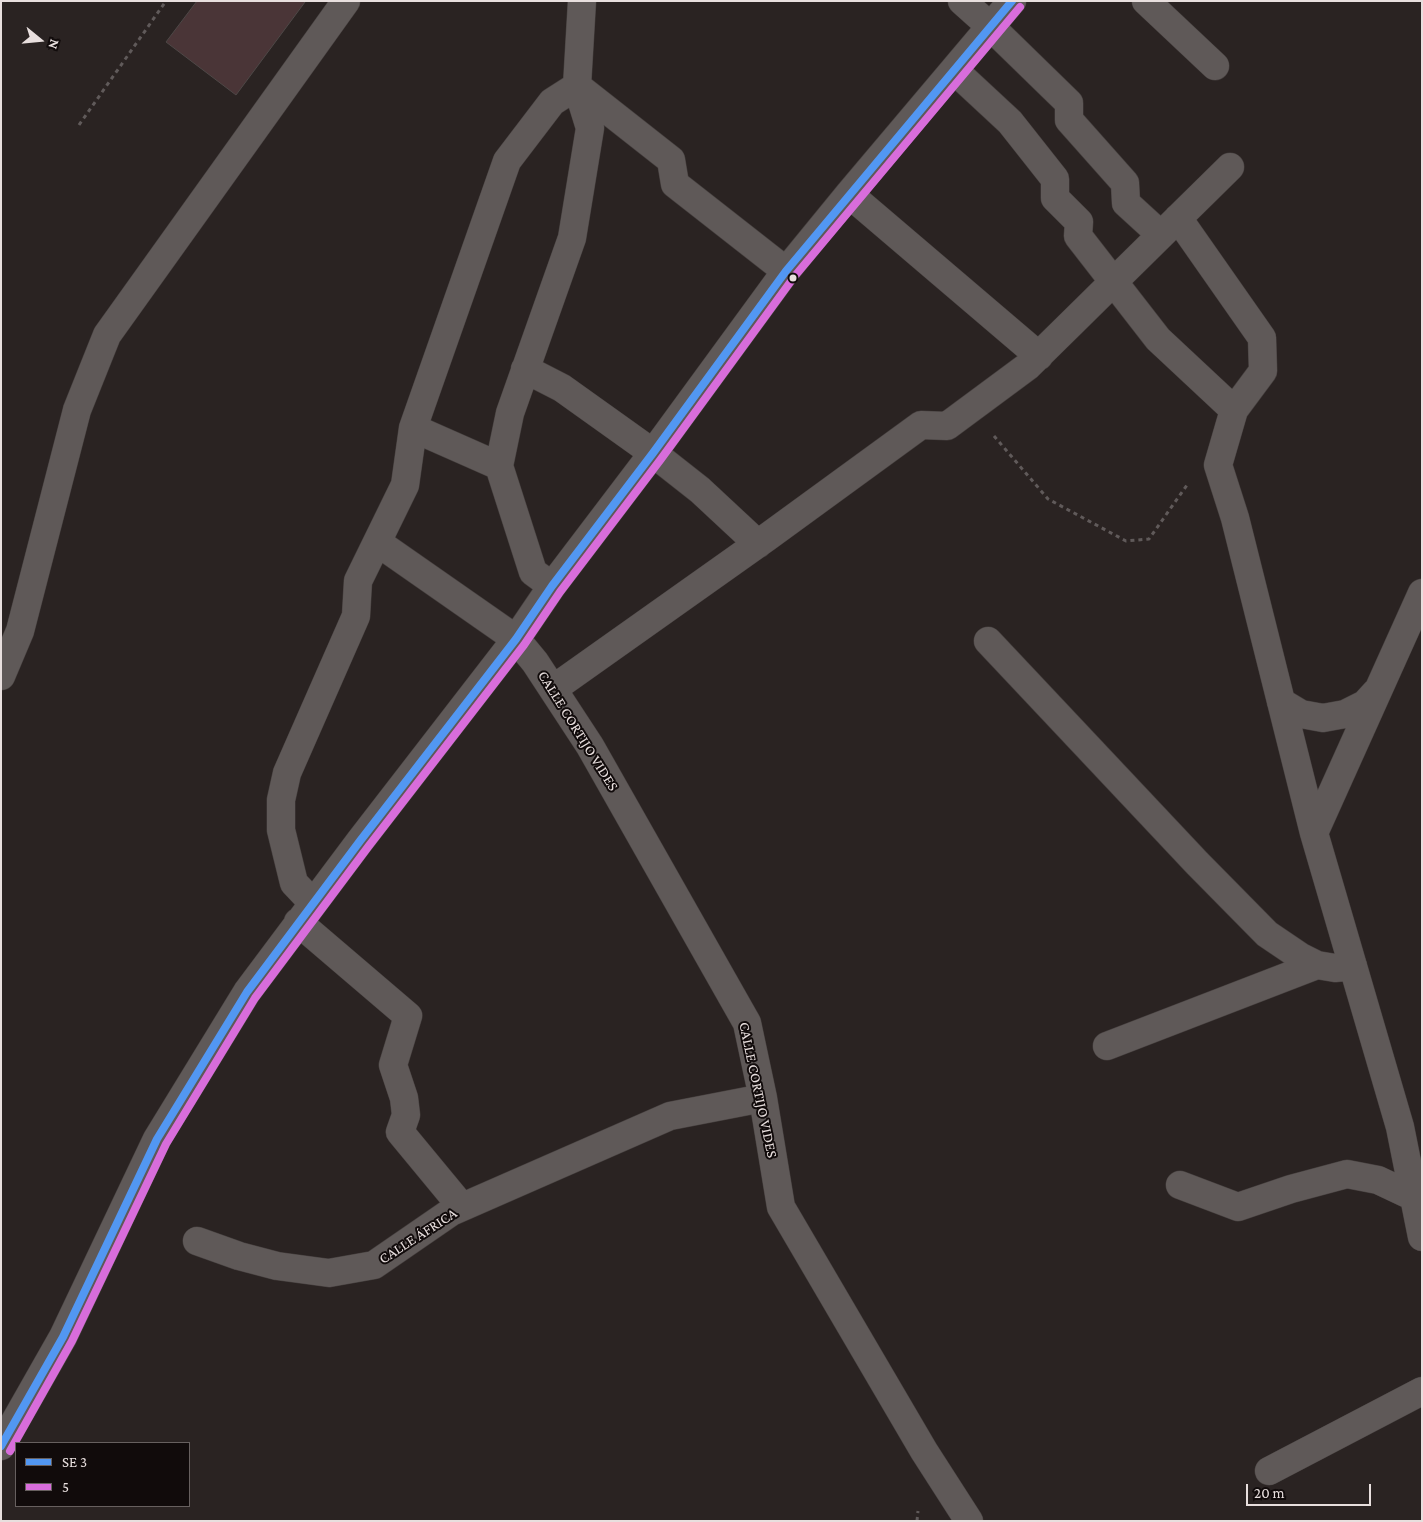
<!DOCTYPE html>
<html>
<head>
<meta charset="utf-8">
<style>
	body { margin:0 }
	#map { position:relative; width:1423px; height:1522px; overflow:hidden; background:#2a2322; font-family:"Crimson Pro",serif }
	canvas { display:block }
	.frame { position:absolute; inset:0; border:2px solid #e8dfde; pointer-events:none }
	.legend { position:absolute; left:15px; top:1442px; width:175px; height:65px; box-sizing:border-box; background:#110b0b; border:1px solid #67605f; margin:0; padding:6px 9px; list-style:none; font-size:15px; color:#e8dfde }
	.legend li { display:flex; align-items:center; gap:10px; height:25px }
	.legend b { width:25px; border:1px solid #67605f }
	.north { position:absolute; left:15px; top:15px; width:50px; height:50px; -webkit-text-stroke:4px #110b0b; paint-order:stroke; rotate:107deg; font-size:14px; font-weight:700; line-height:20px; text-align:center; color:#e8dfde }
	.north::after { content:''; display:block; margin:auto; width:18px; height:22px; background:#e8dfde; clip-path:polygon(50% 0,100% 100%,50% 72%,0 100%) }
	.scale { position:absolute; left:1246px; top:1484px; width:125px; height:22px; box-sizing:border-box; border:2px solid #e8dfde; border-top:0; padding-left:6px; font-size:15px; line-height:18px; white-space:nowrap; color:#e8dfde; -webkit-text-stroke:4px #110b0b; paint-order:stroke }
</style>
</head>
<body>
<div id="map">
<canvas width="1423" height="1522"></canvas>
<div class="frame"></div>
<ul class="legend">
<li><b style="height:6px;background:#5297f2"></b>SE 3</li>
<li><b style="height:6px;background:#d86ddb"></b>5</li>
</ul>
<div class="north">N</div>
<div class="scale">20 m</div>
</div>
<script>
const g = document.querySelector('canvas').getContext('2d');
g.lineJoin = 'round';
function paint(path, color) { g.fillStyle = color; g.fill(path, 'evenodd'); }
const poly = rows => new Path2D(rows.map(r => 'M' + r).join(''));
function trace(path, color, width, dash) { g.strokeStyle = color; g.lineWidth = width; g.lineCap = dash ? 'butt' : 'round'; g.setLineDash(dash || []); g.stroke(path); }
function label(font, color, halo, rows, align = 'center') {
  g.font = font + ' "Crimson Pro",serif'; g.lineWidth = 4; g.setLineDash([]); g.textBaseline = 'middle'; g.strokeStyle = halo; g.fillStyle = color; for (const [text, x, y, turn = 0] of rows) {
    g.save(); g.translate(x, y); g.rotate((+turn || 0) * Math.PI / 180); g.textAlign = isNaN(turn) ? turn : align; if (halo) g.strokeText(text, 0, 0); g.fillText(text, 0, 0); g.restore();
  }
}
const building = poly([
	[197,1,304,1,305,2,236,95,166,42,197,1]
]);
paint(building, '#4a3537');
trace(building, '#4e4847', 1);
const minor = poly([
	[962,1,991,27,1069,103,1069,120,1125,183,1126,203,1161,235],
	[1146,1,1215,66],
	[954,70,1010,122,1055,179,1055,198,1079,222,1078,236,1158,339,1234,410],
	[577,86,671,160,675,184,786,271],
	[849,194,1039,356],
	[1178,218,1262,338,1263,371,1234,410,1218,465,1235,518,1314,833],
	[525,369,562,388,653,453,700,490,758,544],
	[413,428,499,466],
	[377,542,516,639,535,662,590,746,747,1023,763,1098,781,1207,924,1451,969,1521],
	[552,586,533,572,499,466,510,413,572,238,590,128,577,86],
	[1422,593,1314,833,1400,1127,1422,1237],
	[988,641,1197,863,1267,934,1301,957,1317,965,1335,968,1353,966],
	[1,676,20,631,77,410,107,335,346,1],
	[553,689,766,538,921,425,947,426,1028,366,1230,167],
	[1281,702,1301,714,1323,718,1345,714,1365,704,1376,692],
	[313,903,294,883,281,830,281,800,287,773,356,616,358,581,405,485,413,428,507,161,552,102,577,86,582,1],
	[298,922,408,1016,393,1065,404,1098,406,1115,400,1132,462,1207],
	[1107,1046,1317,965],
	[1180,1185,1238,1207,1291,1189,1347,1174,1378,1180,1414,1197],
	[197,1241,239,1256,277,1266,329,1273,374,1265,451,1212,670,1116,763,1098],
	[1,1446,63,1337,157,1139,247,992,360,841,516,639,552,586,653,453,786,271,849,194,1012,1],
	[1269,1471,1422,1391]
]);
trace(minor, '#453f3e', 29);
trace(poly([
	[79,125,166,1],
	[994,436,1048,499,1126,541,1149,539,1187,485],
	[917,1521,918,1511]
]), '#605a5a', 3, [4, 4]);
trace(minor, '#5f5958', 28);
trace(poly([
	[1,1446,63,1337,157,1139,247,992,360,841,516,639,552,586,653,453,786,271,1012,1]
]), '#5297f2', 8);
trace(poly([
	[10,1451,72,1341,166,1144,255,998,368,847,524,645,560,592,661,459,794,277,1020,7]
]), '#d86ddb', 8);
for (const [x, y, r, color] of [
	[793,278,4.5,"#e8dfde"]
]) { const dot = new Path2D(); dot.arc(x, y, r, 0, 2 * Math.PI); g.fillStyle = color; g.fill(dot); trace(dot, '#110b0b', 2); }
label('15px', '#e8dfde', '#110b0b', [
	["CALLE CORTIJO VIDES",578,731,58],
	["CALLE CORTIJO VIDES",758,1090,78],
	["CALLE ÁFRICA",418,1236,-33]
]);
</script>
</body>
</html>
